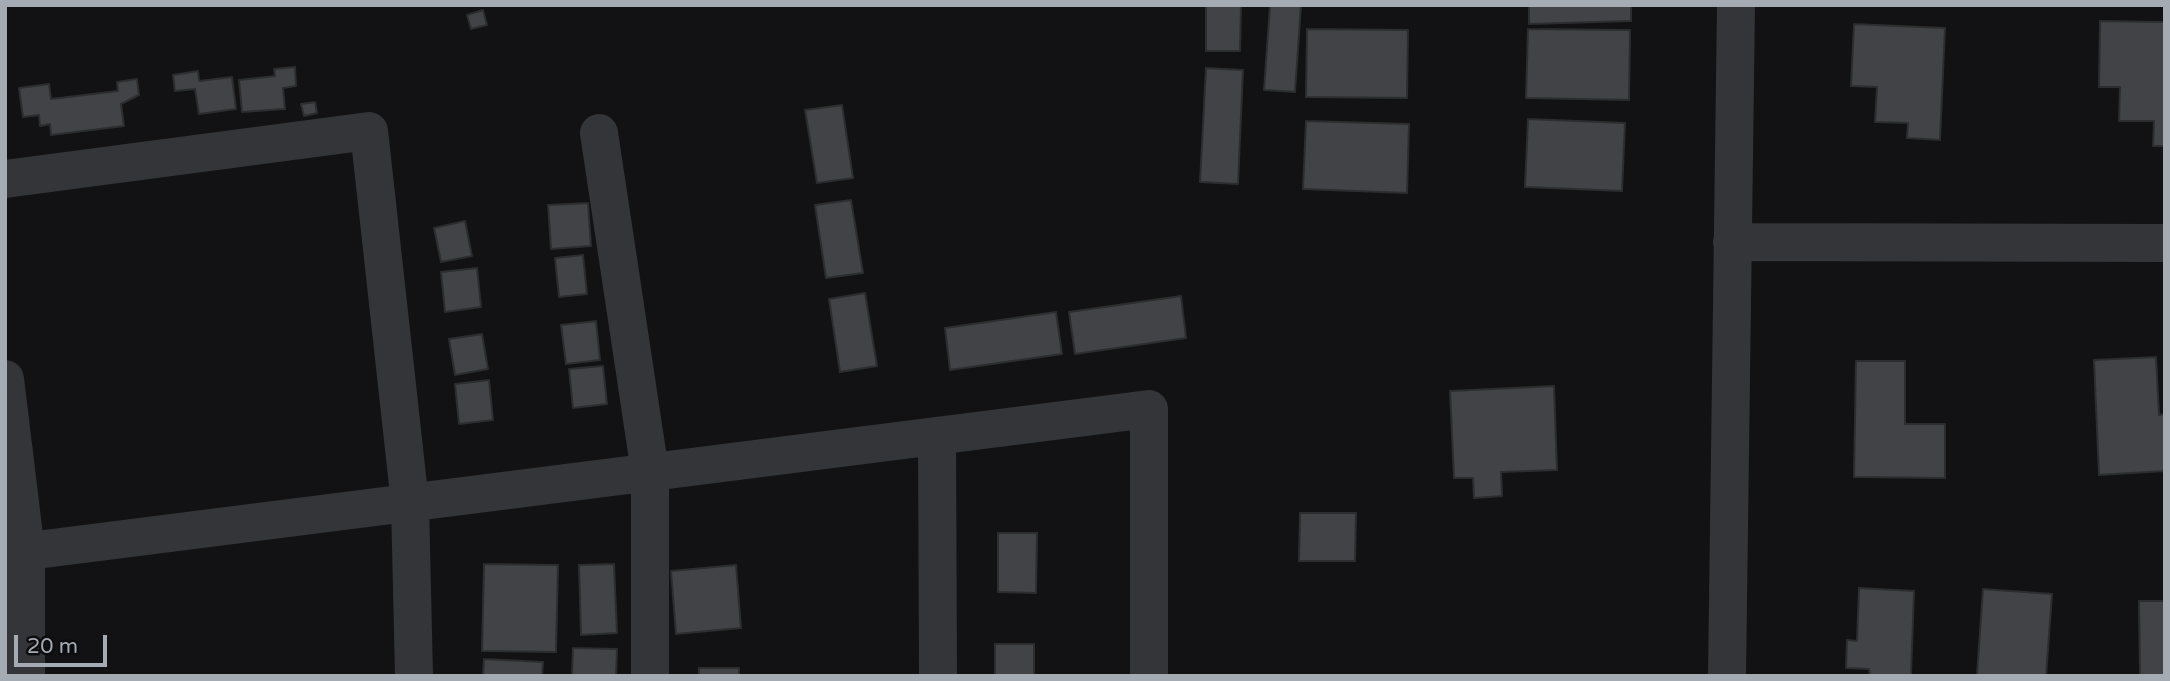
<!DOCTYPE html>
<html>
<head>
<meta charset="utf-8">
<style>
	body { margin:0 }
	#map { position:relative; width:2170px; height:681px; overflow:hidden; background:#121214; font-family:"Varela Round",sans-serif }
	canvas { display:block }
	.frame { position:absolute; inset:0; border:7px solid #a5abb3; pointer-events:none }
	.scale { position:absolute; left:14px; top:635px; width:93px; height:32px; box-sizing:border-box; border:4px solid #a5abb3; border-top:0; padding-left:9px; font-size:21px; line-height:24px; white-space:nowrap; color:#a5abb3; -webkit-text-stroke:5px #0d0d0f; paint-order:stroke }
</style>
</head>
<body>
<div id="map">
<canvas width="2170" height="681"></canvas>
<div class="frame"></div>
<div class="scale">20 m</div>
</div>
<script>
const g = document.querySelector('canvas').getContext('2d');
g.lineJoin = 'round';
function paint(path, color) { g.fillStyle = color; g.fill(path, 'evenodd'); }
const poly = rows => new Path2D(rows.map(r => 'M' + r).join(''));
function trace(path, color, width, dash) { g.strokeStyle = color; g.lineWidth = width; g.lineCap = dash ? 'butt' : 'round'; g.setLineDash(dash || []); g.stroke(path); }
const building = poly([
	[1206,5,1241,5,1240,51,1206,51,1206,5],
	[1270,5,1301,5,1295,92,1264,90,1270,5],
	[1529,5,1631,5,1631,21,1529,24,1529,5],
	[483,10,487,25,471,29,467,15,483,10],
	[2100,21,2165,22,2165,146,2153,146,2154,121,2119,121,2120,87,2099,87,2100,21],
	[1854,24,1945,28,1940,140,1907,138,1908,123,1875,122,1877,87,1851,86,1854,24],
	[1307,29,1408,30,1407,98,1306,97,1307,29],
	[1528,29,1630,30,1629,100,1526,98,1528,29],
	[295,67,296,86,283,88,285,109,242,112,239,80,275,76,274,69,295,67],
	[1206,68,1243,70,1238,184,1200,182,1206,68],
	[198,71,199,81,232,77,236,109,199,114,195,89,175,91,173,75,198,71],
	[137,79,139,95,121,104,124,126,51,135,50,124,40,126,39,115,23,117,19,88,49,84,51,99,118,91,117,82,137,79],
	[315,102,317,113,304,116,301,104,315,102],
	[842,105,853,178,817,183,805,110,842,105],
	[1528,119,1625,123,1622,191,1525,187,1528,119],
	[1306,121,1409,124,1407,193,1303,189,1306,121],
	[851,200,863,273,826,278,815,205,851,200],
	[588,203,591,246,551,249,548,205,588,203],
	[465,221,472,256,441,262,434,228,465,221],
	[583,255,587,294,559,297,555,258,583,255],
	[477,268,481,307,445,312,441,272,477,268],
	[865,293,877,366,840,372,829,299,865,293],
	[1181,296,1186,338,1075,354,1069,312,1181,296],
	[1056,312,1062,354,950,370,945,328,1056,312],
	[596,321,600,360,566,364,561,325,596,321],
	[482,334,488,369,455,375,449,339,482,334],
	[2156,357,2159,415,2165,414,2165,471,2099,475,2094,360,2156,357],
	[1856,361,1905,361,1905,424,1945,424,1945,478,1854,477,1856,361],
	[603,366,607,404,573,408,569,369,603,366],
	[489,380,493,420,459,424,455,384,489,380],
	[1554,386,1557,470,1501,472,1502,496,1474,498,1473,478,1454,478,1450,391,1554,386],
	[1300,513,1356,513,1355,561,1299,561,1300,513],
	[998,533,1037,533,1036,593,998,592,998,533],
	[484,564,558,565,556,652,482,651,484,564],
	[614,564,617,633,581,635,579,565,614,564],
	[736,565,741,628,676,634,671,571,736,565],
	[1859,588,1914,591,1911,676,1870,676,1869,669,1846,668,1847,640,1857,641,1859,588],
	[1983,589,2052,594,2046,676,1977,675,1983,589],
	[2139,601,2165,601,2165,676,2140,676,2139,601],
	[995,644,1034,644,1034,676,995,676,995,644],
	[573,648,617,649,616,676,572,676,573,648],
	[484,659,543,662,542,676,483,676,484,659],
	[699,668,739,668,739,676,699,676,699,668]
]);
paint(building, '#414347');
trace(building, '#2c2d2f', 2);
trace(poly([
	[599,133,650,472,650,676],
	[5,179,369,131,410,503,414,676],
	[1732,242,2165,243],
	[5,379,26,552,26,676],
	[937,436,938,676],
	[5,554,1149,409,1149,676],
	[1727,676,1736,5]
]), '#343538', 38);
</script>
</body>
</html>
